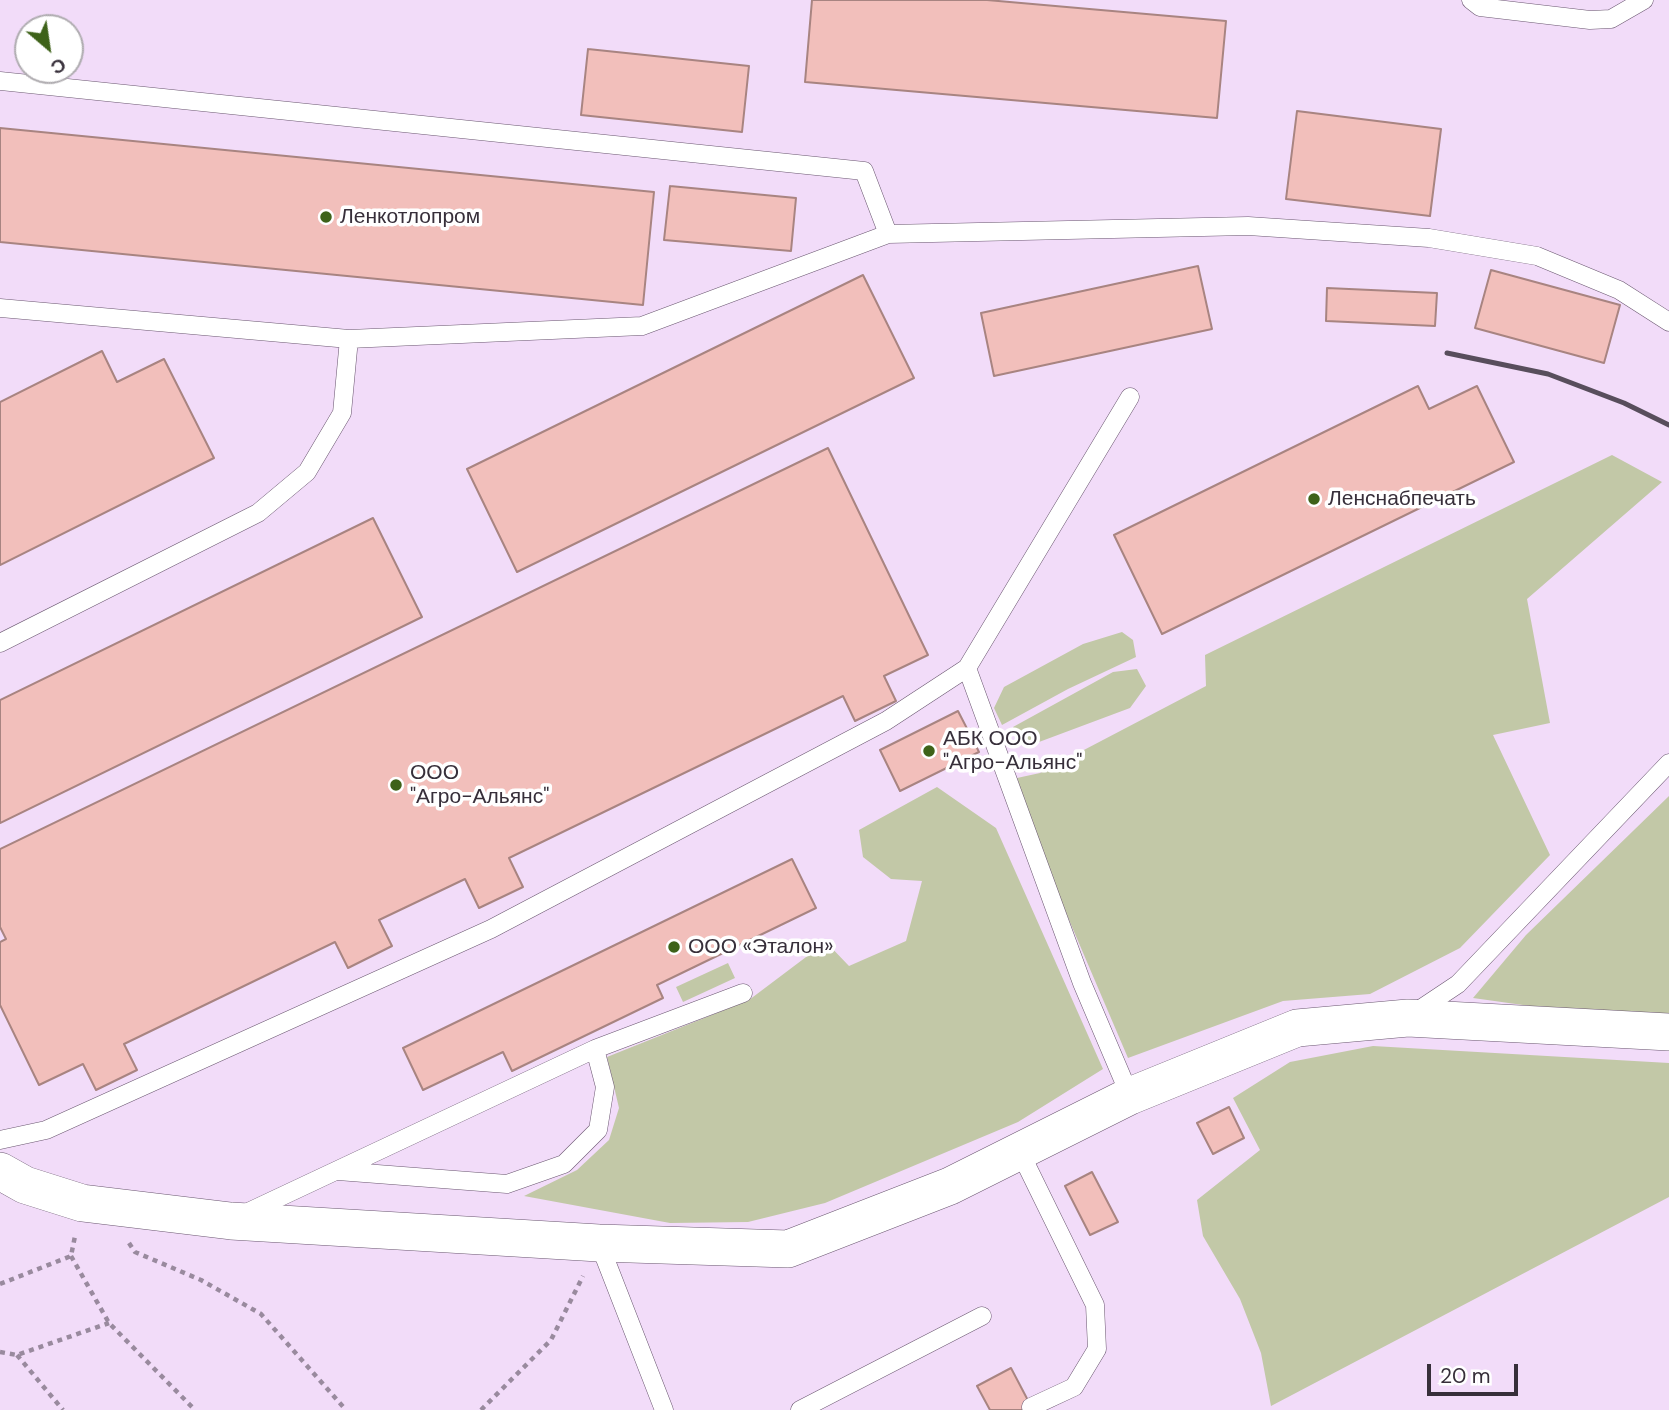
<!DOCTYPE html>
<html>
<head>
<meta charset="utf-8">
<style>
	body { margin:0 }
	#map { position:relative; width:1669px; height:1410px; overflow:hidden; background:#f2dcf9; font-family:"DM Sans",sans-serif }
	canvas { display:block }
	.north { position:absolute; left:14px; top:14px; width:70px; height:70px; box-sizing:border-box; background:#fff; border:2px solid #afacb0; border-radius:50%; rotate:151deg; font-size:19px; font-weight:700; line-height:28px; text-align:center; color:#372f3a }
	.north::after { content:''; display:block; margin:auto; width:24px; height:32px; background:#3e6219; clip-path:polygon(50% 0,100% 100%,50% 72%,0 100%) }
	.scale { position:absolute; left:1427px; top:1364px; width:91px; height:32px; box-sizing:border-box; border:4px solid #372f3a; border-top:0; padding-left:9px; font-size:21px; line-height:24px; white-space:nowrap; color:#372f3a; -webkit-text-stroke:5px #fff; paint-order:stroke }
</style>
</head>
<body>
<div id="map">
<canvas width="1669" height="1410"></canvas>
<div class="north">С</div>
<div class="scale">20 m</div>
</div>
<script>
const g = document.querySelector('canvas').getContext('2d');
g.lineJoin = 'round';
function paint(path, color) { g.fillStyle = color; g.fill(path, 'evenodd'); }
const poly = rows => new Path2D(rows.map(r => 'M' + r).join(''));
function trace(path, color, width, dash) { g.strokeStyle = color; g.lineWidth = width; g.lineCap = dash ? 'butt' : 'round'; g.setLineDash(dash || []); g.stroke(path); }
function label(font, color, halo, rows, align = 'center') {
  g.font = font + ' "DM Sans",sans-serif'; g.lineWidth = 7; g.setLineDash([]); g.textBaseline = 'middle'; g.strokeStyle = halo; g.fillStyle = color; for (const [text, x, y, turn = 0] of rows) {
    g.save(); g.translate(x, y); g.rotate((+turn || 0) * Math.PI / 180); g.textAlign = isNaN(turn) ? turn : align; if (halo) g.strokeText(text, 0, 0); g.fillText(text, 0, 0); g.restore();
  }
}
paint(poly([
	[1612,455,1662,482,1527,599,1550,723,1493,735,1550,855,1460,948,1370,994,1283,1001,1128,1058,1046,866,1017,778,1040,773,1206,686,1205,655],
	[1122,632,1133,640,1136,657,1068,689,1002,725,994,708,1004,687,1083,644],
	[1137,669,1146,686,1130,708,1031,745,1016,743,1013,727,1113,672],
	[937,787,996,828,1103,1069,1018,1122,825,1203,748,1222,670,1223,524,1196,577,1170,609,1140,619,1108,607,1057,749,1000,826,942,849,966,906,941,922,881,891,879,863,857,859,830],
	[1669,796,1669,1016,1587,1014,1473,998,1526,935],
	[728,963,735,978,683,1002,676,987],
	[1373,1046,1669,1063,1669,1197,1271,1406,1261,1353,1240,1299,1203,1236,1197,1200,1260,1150,1233,1098,1290,1062]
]), '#c2c8a7');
const building = poly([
	[812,0,987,0,1226,21,1217,118,805,82,812,0],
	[588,49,749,66,742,132,581,115,588,49],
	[1297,111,1441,129,1430,216,1286,199,1297,111],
	[0,128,654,192,643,305,0,242,0,128],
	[670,186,796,198,791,251,664,240,670,186],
	[1198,266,1212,329,994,376,981,313,1198,266],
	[1491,270,1620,305,1604,363,1475,328,1491,270],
	[863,275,914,378,517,572,467,469,863,275],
	[1327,288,1437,293,1435,326,1326,321,1327,288],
	[102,351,117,382,164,359,214,458,0,565,0,402,102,351],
	[1418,386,1429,409,1477,386,1514,462,1162,634,1114,535,1418,386],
	[828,448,928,655,884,676,896,701,855,721,843,696,509,858,523,887,479,908,465,879,379,920,392,946,348,968,335,942,124,1044,137,1070,96,1090,83,1064,39,1085,0,1005,0,942,6,939,0,927,0,849,828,448],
	[373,518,422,617,0,823,0,700,373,518],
	[958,711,979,752,900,791,880,750,958,711],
	[792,859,816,908,657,985,663,998,512,1071,503,1052,423,1090,403,1048,792,859],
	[1229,1107,1244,1138,1213,1154,1197,1123,1229,1107],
	[1092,1172,1118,1222,1090,1235,1065,1186,1092,1172],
	[1011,1368,1033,1410,990,1410,977,1386,1011,1368]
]);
paint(building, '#f2bfbb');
trace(building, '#a88481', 2);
const service = poly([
	[1471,0,1480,7,1590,20,1611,19,1644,0],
	[0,81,864,171,888,234],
	[0,308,349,339,642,326,888,234,1248,226,1429,238,1537,256,1619,290,1669,322],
	[0,643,258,513,307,472,342,413,349,339],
	[1413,1014,1458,984,1669,763],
	[1130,1096,1082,983,967,668,1130,397],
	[0,1140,46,1130,491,929,886,721,967,668],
	[1019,1150,1095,1305,1097,1349,1074,1387,1031,1407],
	[338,1171,507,1184,564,1164,598,1130,605,1087,595,1049],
	[244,1214,595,1049,743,993],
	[599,1243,664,1410],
	[800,1410,982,1316]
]);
const minor = poly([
	[0,1171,25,1185,82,1203,231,1221,599,1243,788,1249,950,1186,1130,1096,1297,1028,1408,1018,1669,1032]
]);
trace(service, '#6a5770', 19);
trace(minor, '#6a5770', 38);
trace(poly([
	[129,1243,135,1252,201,1280,261,1314,346,1410],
	[71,1256,109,1323,195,1410],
	[0,1284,71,1256,75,1236],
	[0,1352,17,1355,109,1323],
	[17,1355,63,1410],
	[481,1410,551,1340,583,1276]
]), '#998a9e', 4.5, [5, 5]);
trace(service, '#fff', 18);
trace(minor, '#fff', 37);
trace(poly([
	[1447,353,1548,374,1624,403,1669,425]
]), '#584e5c', 5);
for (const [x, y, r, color] of [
	[326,217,7,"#3e6219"],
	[1314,499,7,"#3e6219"],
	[929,751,7,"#3e6219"],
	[396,785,7,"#3e6219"],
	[674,947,7,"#3e6219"]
]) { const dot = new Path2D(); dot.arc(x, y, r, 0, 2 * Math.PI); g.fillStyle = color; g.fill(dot); trace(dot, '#fff', 2.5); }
label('21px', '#372f3a', '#fff', [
	["Ленкотлопром",340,217],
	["Ленснабпечать",1328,499],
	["АБК ООО",943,739],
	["\"Агро-Альянс\"",943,763],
	["ООО",410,773],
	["\"Агро-Альянс\"",410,797],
	["ООО «Эталон»",688,947]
], 'left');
</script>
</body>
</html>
